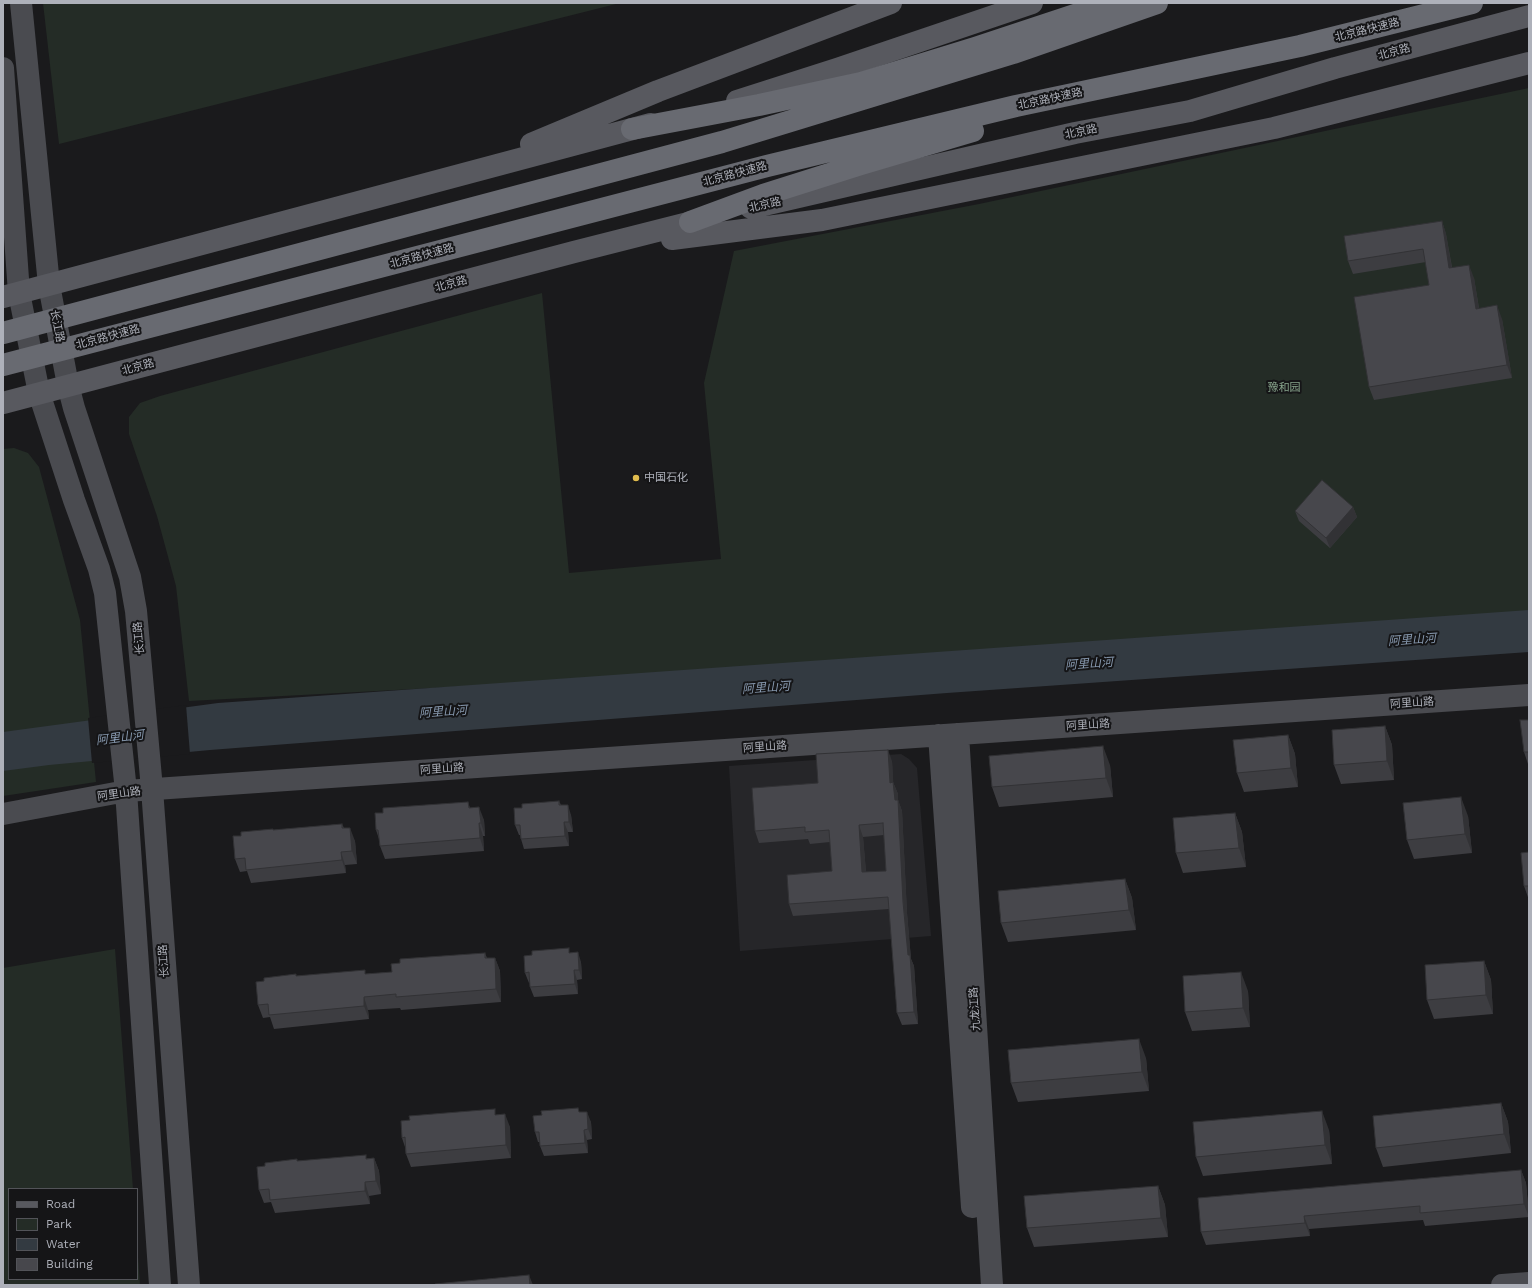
<!DOCTYPE html>
<html>
<head>
<meta charset="utf-8">
<style>
	body { margin:0 }
	#map { position:relative; width:1532px; height:1288px; overflow:hidden; background:#1a1a1c; font-family:"Work Sans",sans-serif }
	canvas { display:block }
	.frame { position:absolute; inset:0; border:4px solid #aeb1ba; pointer-events:none }
	.legend { position:absolute; left:8px; top:1188px; width:130px; height:92px; box-sizing:border-box; background:#151517; border:1px solid #525358; margin:0; padding:5px 7px; list-style:none; font-size:12px; color:#aeb1ba }
	.legend li { display:flex; align-items:center; gap:8px; height:20px }
	.legend b { width:20px; border:1px solid #525358 }
</style>
</head>
<body>
<div id="map">
<canvas width="1532" height="1288"></canvas>
<div class="frame"></div>
<ul class="legend">
<li><b style="height:5px;background:#58595f"></b>Road</li>
<li><b style="height:11px;background:#242c26"></b>Park</li>
<li><b style="height:11px;background:#333a41"></b>Water</li>
<li><b style="height:11px;background:#47474c"></b>Building</li>
</ul>
</div>
<script>
const g = document.querySelector('canvas').getContext('2d');
g.lineJoin = 'round';
function paint(path, color) { g.fillStyle = color; g.fill(path, 'evenodd'); }
const poly = rows => new Path2D(rows.map(r => 'M' + r).join(''));
function trace(path, color, width, dash) { g.strokeStyle = color; g.lineWidth = width; g.lineCap = dash ? 'butt' : 'round'; g.setLineDash(dash || []); g.stroke(path); }
function label(font, color, halo, rows, align = 'center') {
  g.font = font + ' "Work Sans","Noto Sans SC",sans-serif'; g.lineWidth = 4; g.setLineDash([]); g.textBaseline = 'middle'; g.strokeStyle = halo; g.fillStyle = color; for (const [text, x, y, turn = 0] of rows) {
    g.save(); g.translate(x, y); g.rotate((+turn || 0) * Math.PI / 180); g.textAlign = isNaN(turn) ? turn : align; if (halo) g.strokeText(text, 0, 0); g.fillText(text, 0, 0); g.restore();
  }
}
paint(poly([
	[901,754,909,759,917,768,931,936,740,951,729,766]
]), '#262629');
paint(poly([
	[43,3,620,3,59,144],
	[1529,88,1529,612,527,683,189,701,176,586,157,516,129,434,129,417,140,403,160,396,542,293,569,573,721,559,704,383,734,251,979,204],
	[14,448,28,453,39,467,80,620,96,782,3,796,3,449],
	[115,949,133,1189,9,1189,9,1279,137,1279,137,1242,140,1285,3,1285,3,968]
]), '#242c26');
paint(poly([
	[1529,610,1529,652,947,693,210,750,49,765,3,771,3,732,218,703]
]), '#333a41');
paint(poly([
	[186,705,190,754,92,763,88,718]
]), '#1a1a1c');
trace(poly([
	[21,3,49,285,68,385,74,408,130,577,136,611,152,789,189,1285],
	[3,68,19,293,39,393,74,500,99,569,105,593,126,791,160,1285],
	[958,734,992,1285],
	[939,735,972,1207],
	[3,814,126,791,1529,695],
	[1502,1285,1529,1283]
]), '#4a4b50', 22);
trace(poly([
	[737,101,837,69,1032,3],
	[531,144,658,91,891,3],
	[751,208,1075,133,1190,111,1335,68,1529,16],
	[672,239,822,220,1274,128,1529,63],
	[3,297,651,124],
	[3,403,574,252,708,218]
]), '#58595f', 22);
trace(poly([
	[632,129,759,105,861,83,975,48,1111,3],
	[690,222,763,195,861,164,973,131],
	[3,333,722,142,1013,53,1157,3],
	[3,365,767,166,1016,106,1300,46,1472,3]
]), '#686a71', 22);
paint(poly([
	[1442,221,1446,234,1452,267,1474,278,1479,308,1502,319,1512,378,1374,400,1369,387,1429,285,1426,262,1353,274,1348,261],
	[1353,507,1357,517,1330,548,1299,521,1295,511],
	[1529,720,1529,767,1524,752],
	[1385,726,1392,745,1394,780,1341,784,1334,765],
	[1288,735,1295,754,1298,787,1244,792,1237,773],
	[892,761,893,782,898,794,898,800,902,811,907,913,911,959,914,966,918,1024,902,1025,897,1013,889,909,793,916,789,904,832,871,830,842,810,844,808,839,759,843,755,831,818,783],
	[884,835,886,871,866,872,863,837],
	[1110,765,1113,797,999,807,992,787],
	[559,801,561,805,571,815,573,832,568,832,569,846,524,849,521,839,520,835,519,835,515,825,522,808],
	[468,802,470,808,484,820,485,836,483,836,484,851,385,859,380,846,379,839,376,830,383,813],
	[1235,813,1242,832,1246,867,1183,873,1176,853],
	[1468,816,1472,853,1414,859,1407,840],
	[342,824,344,828,355,841,357,864,345,865,346,873,251,883,247,871,240,872,235,859,274,830],
	[1529,852,1529,900,1524,886],
	[1125,879,1132,898,1136,930,1008,942,1001,923],
	[485,953,487,958,495,958,500,971,501,1002,401,1010,400,1008,368,1010,369,1019,274,1029,270,1017,263,1018,258,1005,264,981,296,976,366,974,392,972],
	[570,953,581,962,582,979,577,980,578,994,534,997,530,987,530,982,529,983,525,973],
	[1484,961,1491,980,1493,1014,1434,1019,1427,1000],
	[1248,991,1250,1027,1192,1031,1185,1012],
	[1146,1058,1149,1091,1018,1102,1011,1083],
	[1501,1103,1508,1122,1511,1153,1383,1167,1376,1148],
	[580,1112,591,1122,592,1139,587,1140,588,1153,544,1156,540,1146,540,1142,538,1142,535,1132],
	[497,1115,510,1127,511,1158,411,1167,406,1154,405,1147,402,1138],
	[1329,1130,1332,1164,1203,1176,1196,1157],
	[374,1158,379,1171,381,1194,369,1196,370,1204,275,1213,271,1202,264,1203,259,1190,265,1166],
	[1521,1170,1526,1183,1529,1217,1425,1226,1423,1220,1309,1229,1310,1236,1206,1245,1201,1232],
	[1158,1186,1165,1205,1168,1237,1034,1247,1027,1228]
]), '#3d3d41');
paint(poly([
	[1442,221,1446,234,1454,281,1449,268],
	[1469,265,1474,278,1481,322,1476,309],
	[1497,305,1502,319,1512,378,1507,365],
	[1353,507,1357,517,1330,548,1326,538],
	[1385,726,1392,745,1394,780,1387,761],
	[1288,735,1295,754,1298,787,1291,768],
	[1103,746,1110,765,1113,797,1106,778],
	[888,750,892,761,894,794,890,783],
	[893,782,898,794,898,800,902,811,907,913,911,959,914,966,918,1024,914,1012,908,955],
	[1461,797,1468,816,1472,853,1465,834],
	[568,805,571,815,573,832,569,822],
	[479,807,484,820,485,836,481,823],
	[1235,813,1242,832,1246,867,1239,848],
	[564,822,568,832,569,846,565,836],
	[479,823,483,836,484,851,480,838],
	[859,825,863,837,867,884,862,872],
	[350,828,355,841,357,864,352,851],
	[341,852,345,865,346,873,342,860],
	[1125,879,1132,898,1136,930,1129,910],
	[578,952,581,962,582,979,579,970],
	[495,958,500,971,501,1002,496,989],
	[1484,961,1491,980,1493,1014,1486,995],
	[574,970,577,980,578,994,575,984],
	[1241,972,1248,991,1250,1027,1243,1008],
	[364,997,368,1010,369,1019,364,1006],
	[1139,1039,1146,1058,1149,1091,1142,1072],
	[1501,1103,1508,1122,1511,1153,1504,1134],
	[1322,1111,1329,1130,1332,1164,1325,1145],
	[587,1112,591,1122,592,1139,588,1129],
	[505,1114,510,1127,511,1158,506,1145],
	[584,1130,587,1140,588,1153,585,1143],
	[374,1158,379,1171,381,1194,376,1181],
	[1521,1170,1526,1183,1529,1217,1524,1204],
	[365,1182,369,1196,370,1204,365,1191],
	[1158,1186,1165,1205,1168,1237,1161,1218],
	[1304,1216,1309,1229,1310,1236,1305,1223],
	[529,1275,533,1285,530,1285]
]), '#323235');
const building = poly([
	[1442,221,1449,268,1469,265,1476,309,1497,305,1507,365,1369,387,1354,297,1429,285,1423,249,1348,261,1344,236,1442,221],
	[1322,480,1353,507,1326,538,1295,511,1322,480],
	[1520,720,1529,720,1529,752,1524,752,1520,720],
	[1385,726,1387,761,1334,765,1332,730,1385,726],
	[1288,735,1291,768,1237,773,1233,740,1288,735],
	[1103,746,1106,778,992,787,989,756,1103,746],
	[888,750,890,783,893,782,895,800,898,800,903,902,908,955,910,955,914,1012,897,1013,888,897,789,904,787,875,832,871,829,830,805,832,805,827,755,831,752,788,818,783,816,754,888,750],
	[883,823,886,871,862,872,859,825,883,823],
	[1461,797,1465,834,1407,840,1403,803,1461,797],
	[559,801,559,805,568,805,569,822,564,822,565,836,521,839,520,825,515,825,514,808,522,808,522,804,559,801],
	[468,802,469,808,479,807,481,823,479,823,480,838,380,846,378,830,376,830,375,813,383,813,383,808,468,802],
	[1235,813,1239,848,1176,853,1173,818,1235,813],
	[342,824,342,828,350,828,352,851,341,852,342,860,246,870,245,858,235,859,233,836,241,836,241,832,273,829,273,830,342,824],
	[1529,852,1529,886,1524,886,1521,853,1529,852],
	[1125,879,1129,910,1001,923,998,891,1125,879],
	[569,948,569,953,578,952,579,970,574,970,575,984,530,987,529,972,525,973,524,956,532,955,532,951,569,948],
	[485,953,485,958,495,958,496,989,396,997,396,994,364,997,364,1006,269,1015,268,1004,258,1005,256,982,264,981,264,978,296,974,296,976,365,970,365,974,392,972,391,964,400,963,400,959,485,953],
	[1484,961,1486,995,1427,1000,1425,965,1484,961],
	[1241,972,1243,1008,1185,1012,1183,976,1241,972],
	[1139,1039,1142,1072,1011,1083,1008,1050,1139,1039],
	[1501,1103,1504,1134,1376,1148,1373,1116,1501,1103],
	[578,1108,579,1112,587,1112,588,1129,584,1130,585,1143,540,1146,539,1132,535,1132,533,1116,542,1115,541,1111,578,1108],
	[495,1109,495,1115,505,1114,506,1145,406,1154,405,1137,402,1138,401,1121,410,1120,409,1116,495,1109],
	[1322,1111,1325,1145,1196,1157,1193,1122,1322,1111],
	[366,1155,366,1159,374,1158,376,1181,365,1182,365,1191,270,1200,269,1189,259,1190,257,1167,265,1166,265,1163,297,1159,297,1161,366,1155],
	[1521,1170,1524,1204,1420,1213,1420,1206,1304,1216,1305,1223,1201,1232,1198,1198,1521,1170],
	[1158,1186,1161,1218,1027,1228,1024,1196,1158,1186],
	[529,1275,530,1285,435,1285,435,1284,529,1275]
]);
paint(building, '#47474c');
trace(building, '#323235', 1);
for (const [x, y, r, color] of [
	[636,478,4,"#e0bc4e"]
]) { const dot = new Path2D(); dot.arc(x, y, r, 0, 2 * Math.PI); g.fillStyle = color; g.fill(dot); trace(dot, '#151517', 1.5); }
label('11px', '#aeb1ba', '#151517', [
	["北京路快速路",1367,30,-14],
	["北京路",1394,52,-15],
	["北京路快速路",1050,99,-12],
	["北京路",1081,132,-12],
	["北京路快速路",735,174,-15],
	["北京路",765,205,-13],
	["北京路快速路",422,256,-15],
	["北京路",451,284,-15],
	["长江路",57,326,79],
	["北京路快速路",108,337,-15],
	["北京路",138,367,-15],
	["长江路",139,638,-95],
	["阿里山路",1412,703,-4],
	["阿里山路",1088,725,-4],
	["阿里山路",765,747,-4],
	["阿里山路",442,769,-4],
	["阿里山路",119,794,-8],
	["长江路",164,961,-94],
	["九龙江路",975,1009,-94]
]);
label('11px', '#87a38b', '#151517', [
	["豫和园",1284,388]
]);
label('11px', '#aeb1ba', '#151517', [
	["中国石化",644,478]
], 'left');
label('italic 12px', '#899bb1', '#151517', [
	["阿里山河",1412,640,-4],
	["阿里山河",1089,664,-4],
	["阿里山河",766,688,-4],
	["阿里山河",443,712,-4],
	["阿里山河",120,738,-7]
]);
</script>
</body>
</html>
